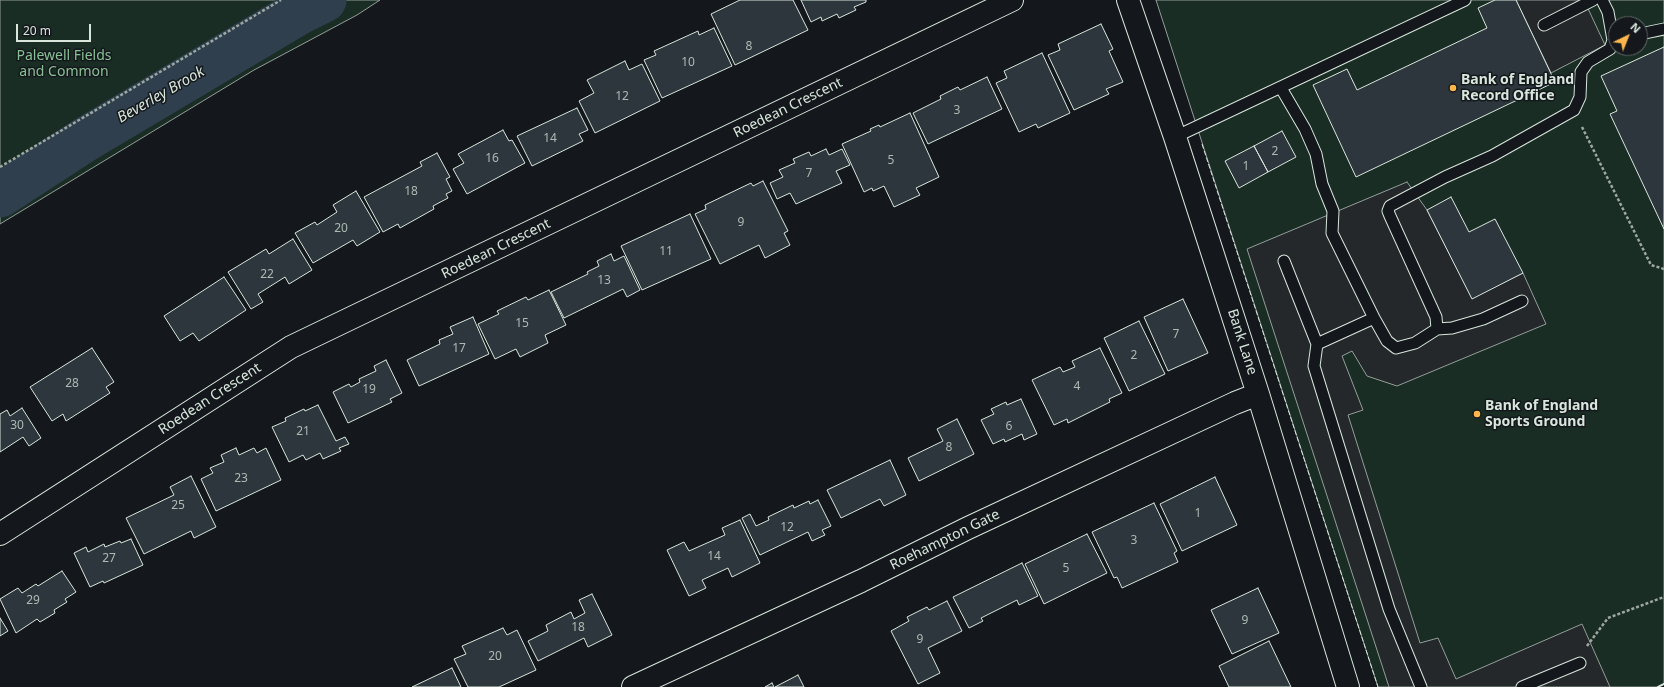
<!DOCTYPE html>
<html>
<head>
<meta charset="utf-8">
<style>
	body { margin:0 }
	#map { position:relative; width:1664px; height:687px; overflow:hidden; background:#14181c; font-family:"Noto Sans",sans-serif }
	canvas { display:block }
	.north { position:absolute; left:1608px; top:16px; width:40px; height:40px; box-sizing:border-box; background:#14181c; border:1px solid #626a69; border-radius:50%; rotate:43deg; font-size:11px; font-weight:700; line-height:16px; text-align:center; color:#d8e6dc }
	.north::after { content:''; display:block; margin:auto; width:14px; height:18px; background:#ffb74d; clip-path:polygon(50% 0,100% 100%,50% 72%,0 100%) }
	.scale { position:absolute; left:16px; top:24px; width:75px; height:18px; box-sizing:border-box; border:2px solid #d8e6dc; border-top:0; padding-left:5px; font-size:12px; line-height:14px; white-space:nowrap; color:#d8e6dc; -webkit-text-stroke:3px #14181c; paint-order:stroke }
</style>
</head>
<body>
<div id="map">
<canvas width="1664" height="687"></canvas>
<div class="north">N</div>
<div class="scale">20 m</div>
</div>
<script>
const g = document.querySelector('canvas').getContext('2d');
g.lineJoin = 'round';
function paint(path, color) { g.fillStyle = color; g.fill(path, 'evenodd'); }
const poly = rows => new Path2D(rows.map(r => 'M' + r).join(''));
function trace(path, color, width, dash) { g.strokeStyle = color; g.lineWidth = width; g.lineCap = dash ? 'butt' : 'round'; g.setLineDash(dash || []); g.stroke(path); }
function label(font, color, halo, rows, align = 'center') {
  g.font = font + ' "Noto Sans",sans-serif'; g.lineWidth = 3; g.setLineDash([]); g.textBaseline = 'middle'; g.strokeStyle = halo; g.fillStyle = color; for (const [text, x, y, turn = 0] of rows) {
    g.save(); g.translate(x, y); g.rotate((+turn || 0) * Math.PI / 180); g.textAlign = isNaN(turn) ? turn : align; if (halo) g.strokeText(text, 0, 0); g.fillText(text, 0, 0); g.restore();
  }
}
const green = poly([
	[0,0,380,0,357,15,254,70,0,224,0,0],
	[1156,0,1664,0,1664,684,1658,687,1378,687,1156,0],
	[1616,24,1640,24,1640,48,1616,48,1616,24]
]);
paint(green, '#1a2d24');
trace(green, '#939e99', 1);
const parking = poly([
	[1516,0,1584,0,1605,45,1551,73,1516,0],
	[1407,182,1427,210,1472,298,1523,273,1546,324,1397,386,1367,376,1352,351,1342,356,1363,410,1348,415,1420,643,1438,638,1456,679,1582,624,1610,687,1389,687,1247,249,1407,182]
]);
paint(parking, '#24282b');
trace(parking, '#939e99', 1);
trace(poly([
	[0,195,86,139,298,13,324,0]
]), '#2f3f4d', 45);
const building = poly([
	[740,0,793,0,808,30,735,65,711,14,740,0],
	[801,0,866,0,866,2,854,7,856,10,839,18,837,14,822,21,821,17,811,22,801,0],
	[1495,0,1516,0,1555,82,1356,177,1313,85,1347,69,1357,90,1487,28,1478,8,1495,0],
	[1101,24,1113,49,1109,51,1123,82,1106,89,1109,94,1074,110,1048,55,1060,50,1058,44,1101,24],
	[714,28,732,66,662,98,644,60,656,55,654,51,698,31,699,35,714,28],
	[1664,47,1664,229,1610,114,1617,111,1601,76,1664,47],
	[1042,53,1070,113,1038,128,1036,124,1019,132,996,83,1007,78,1004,71,1042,53],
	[625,61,629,70,642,64,660,101,595,133,579,101,594,93,587,80,625,61],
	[987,77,1002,109,928,144,913,113,941,99,940,96,958,87,960,90,987,77],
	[577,108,588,130,579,134,583,141,532,166,517,136,577,108],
	[910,113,939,177,916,188,920,195,894,207,884,186,873,191,872,188,864,192,842,144,871,131,870,129,879,125,880,127,910,113],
	[503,130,509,141,512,140,525,163,467,194,453,169,464,163,458,154,503,130],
	[1282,131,1296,157,1268,172,1254,146,1282,131],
	[1254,146,1268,172,1239,188,1225,161,1254,146],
	[826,149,829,155,842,149,850,165,836,171,842,183,796,204,790,193,777,199,770,183,783,177,779,170,795,163,793,159,809,152,811,156,826,149],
	[437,153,450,177,446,179,452,191,446,194,448,198,433,206,434,209,400,228,398,224,383,232,364,197,422,166,420,162,437,153],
	[763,181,788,231,784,233,790,245,765,258,759,245,720,264,695,214,706,209,705,205,751,183,753,186,763,181],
	[356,191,380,232,357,246,353,240,313,263,295,233,315,222,317,225,337,212,333,205,356,191],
	[1451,197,1469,232,1495,219,1523,273,1472,299,1427,210,1451,197],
	[690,214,711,259,642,290,621,246,690,214],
	[293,239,312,270,289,284,285,277,258,294,263,302,251,309,228,272,266,249,269,254,293,239],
	[611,254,614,261,624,256,640,290,627,297,623,289,564,318,551,292,588,274,587,272,599,266,597,261,611,254],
	[224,277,246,310,199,341,193,333,180,341,164,316,224,277],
	[549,290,566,325,545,335,548,343,520,357,516,349,495,359,478,324,499,314,497,311,526,297,528,300,549,290],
	[1183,299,1208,353,1168,371,1144,317,1183,299],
	[473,317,489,354,419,386,407,360,440,344,439,340,453,334,450,327,473,317],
	[1139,321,1165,374,1129,391,1104,338,1139,321],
	[92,348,114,382,106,387,110,393,66,421,63,414,52,421,30,387,92,348],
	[1100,348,1122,393,1109,399,1110,402,1068,423,1067,419,1054,425,1032,380,1060,367,1063,372,1075,367,1072,361,1100,348],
	[386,360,402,393,390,399,392,402,348,423,333,392,349,384,351,387,360,382,359,379,376,371,374,366,386,360],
	[1021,399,1037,434,1024,440,1022,434,1005,442,1004,439,993,444,981,420,994,414,991,409,1006,402,1007,405,1021,399],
	[318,405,336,441,345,437,349,444,339,448,341,451,323,459,320,453,306,460,303,455,289,462,272,427,286,421,285,418,304,409,305,411,318,405],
	[22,408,41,438,29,446,23,437,0,452,0,414,7,410,10,416,22,408],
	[957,419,974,454,919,481,908,458,943,441,937,429,957,419],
	[236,448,239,455,254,448,257,453,266,448,281,480,216,511,201,479,213,473,210,468,224,462,221,455,236,448],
	[890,460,906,495,884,506,880,499,841,518,827,490,890,460],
	[191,476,216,527,194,538,191,531,144,554,126,518,174,495,170,487,191,476],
	[1215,477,1237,525,1182,551,1160,504,1215,477],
	[818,500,831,526,822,530,825,535,812,541,808,532,760,555,742,518,750,514,756,526,769,520,768,517,793,505,794,508,809,501,810,504,818,500],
	[1154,503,1177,551,1174,553,1178,562,1122,588,1117,577,1114,578,1092,532,1154,503],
	[740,520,760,563,732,577,728,568,702,580,706,588,689,596,667,550,684,542,689,551,725,535,722,528,740,520],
	[1087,534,1107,573,1044,604,1025,564,1087,534],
	[131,539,143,565,104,583,103,581,90,587,74,553,86,547,88,552,104,544,105,547,120,541,121,543,131,539],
	[1022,563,1038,596,1019,605,1017,600,981,618,983,621,969,628,953,597,1022,563],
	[62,571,76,592,65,599,67,602,54,610,55,613,40,622,37,619,16,633,0,599,18,588,22,593,36,584,38,586,62,571],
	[1258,588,1279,633,1232,654,1211,610,1258,588],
	[592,594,612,635,588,647,584,638,538,661,528,641,548,631,546,625,571,612,574,619,585,613,579,600,592,594],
	[947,601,962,631,928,648,940,673,918,684,891,631,909,621,907,617,927,607,929,610,947,601],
	[0,618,8,631,0,636,0,618],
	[503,628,507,635,517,630,536,670,499,687,468,687,454,659,466,654,462,646,503,628],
	[1269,641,1291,687,1229,687,1219,666,1269,641],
	[452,668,461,687,412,687,452,668],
	[798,675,804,687,775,687,798,675],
	[772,683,774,687,765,687,772,683]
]);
paint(building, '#2c363c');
trace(building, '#d8e6dc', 1);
const service = poly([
	[1544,25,1593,0],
	[1640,34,1664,29],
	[1281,88,1305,129,1316,154,1322,184,1333,211,1332,233,1374,318,1387,341,1396,348,1415,343,1437,329,1436,317,1390,216,1388,211,1390,206,1445,177,1492,156,1574,110,1580,97,1581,72,1588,62,1610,49,1613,40,1608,12,1602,0],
	[1175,137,1465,0],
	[1284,261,1317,344],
	[1374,318,1317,344,1314,366,1389,609,1421,687],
	[1437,329,1452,328,1483,319,1522,301],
	[1522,687,1580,663]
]);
const minor = poly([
	[1128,0,1175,137,1258,394,1348,687],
	[0,534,291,347,1012,0],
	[633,687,861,581,968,528,1235,403,1258,394]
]);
trace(service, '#d8e6dc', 13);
trace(minor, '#d8e6dc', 24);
trace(poly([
	[1582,127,1651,265,1664,269],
	[0,167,281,0],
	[1587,646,1608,618,1664,597]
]), '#9da8a2', 2.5, [3, 2]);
trace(service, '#14181c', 11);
trace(minor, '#14181c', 22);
trace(poly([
	[1202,144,1378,687]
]), '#d8e6dc', 1, [5, 2]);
trace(poly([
	[1658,687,1664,684]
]), '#d8e6dc', 2);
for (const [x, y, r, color] of [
	[1453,88,4,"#ffb74d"],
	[1477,414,4,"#ffb74d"]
]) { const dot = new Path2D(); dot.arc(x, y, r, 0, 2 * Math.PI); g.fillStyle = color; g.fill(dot); trace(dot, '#14181c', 1.5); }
label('12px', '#adbab4', null, [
	["8",749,47],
	["10",688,63],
	["12",622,97],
	["3",957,111],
	["14",550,139],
	["2",1275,152],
	["16",492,159],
	["5",891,161],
	["1",1246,167],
	["7",809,174],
	["18",411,192],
	["9",741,223],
	["20",341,229],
	["11",666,252],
	["22",267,275],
	["13",604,281],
	["15",522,324],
	["7",1176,335],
	["17",459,349],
	["2",1134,356],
	["28",72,384],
	["4",1077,387],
	["19",369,390],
	["30",17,426],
	["6",1009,427],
	["21",303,432],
	["8",949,448],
	["23",241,479],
	["25",178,506],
	["1",1198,514],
	["12",787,528],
	["3",1134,541],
	["14",714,557],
	["27",109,559],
	["5",1066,569],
	["29",33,601],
	["9",1245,621],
	["18",578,628],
	["9",920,640],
	["20",495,657]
]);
label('14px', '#8ac095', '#14181c', [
	["Palewell Fields",64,56],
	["and Common",64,72]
]);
label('bold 14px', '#d8e6dc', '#14181c', [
	["Bank of England",1461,80],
	["Record Office",1461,96],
	["Bank of England",1485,406],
	["Sports Ground",1485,422]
], 'left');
label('14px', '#d8e6dc', '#14181c', [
	["Roedean Crescent",788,108,-26],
	["Roedean Crescent",496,249,-26],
	["Bank Lane",1242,342,72],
	["Roedean Crescent",210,399,-33],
	["Roehampton Gate",945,540,-26]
]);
label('italic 15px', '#d8e6dc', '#14181c', [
	["Beverley Brook",161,95,-30]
]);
</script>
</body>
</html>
